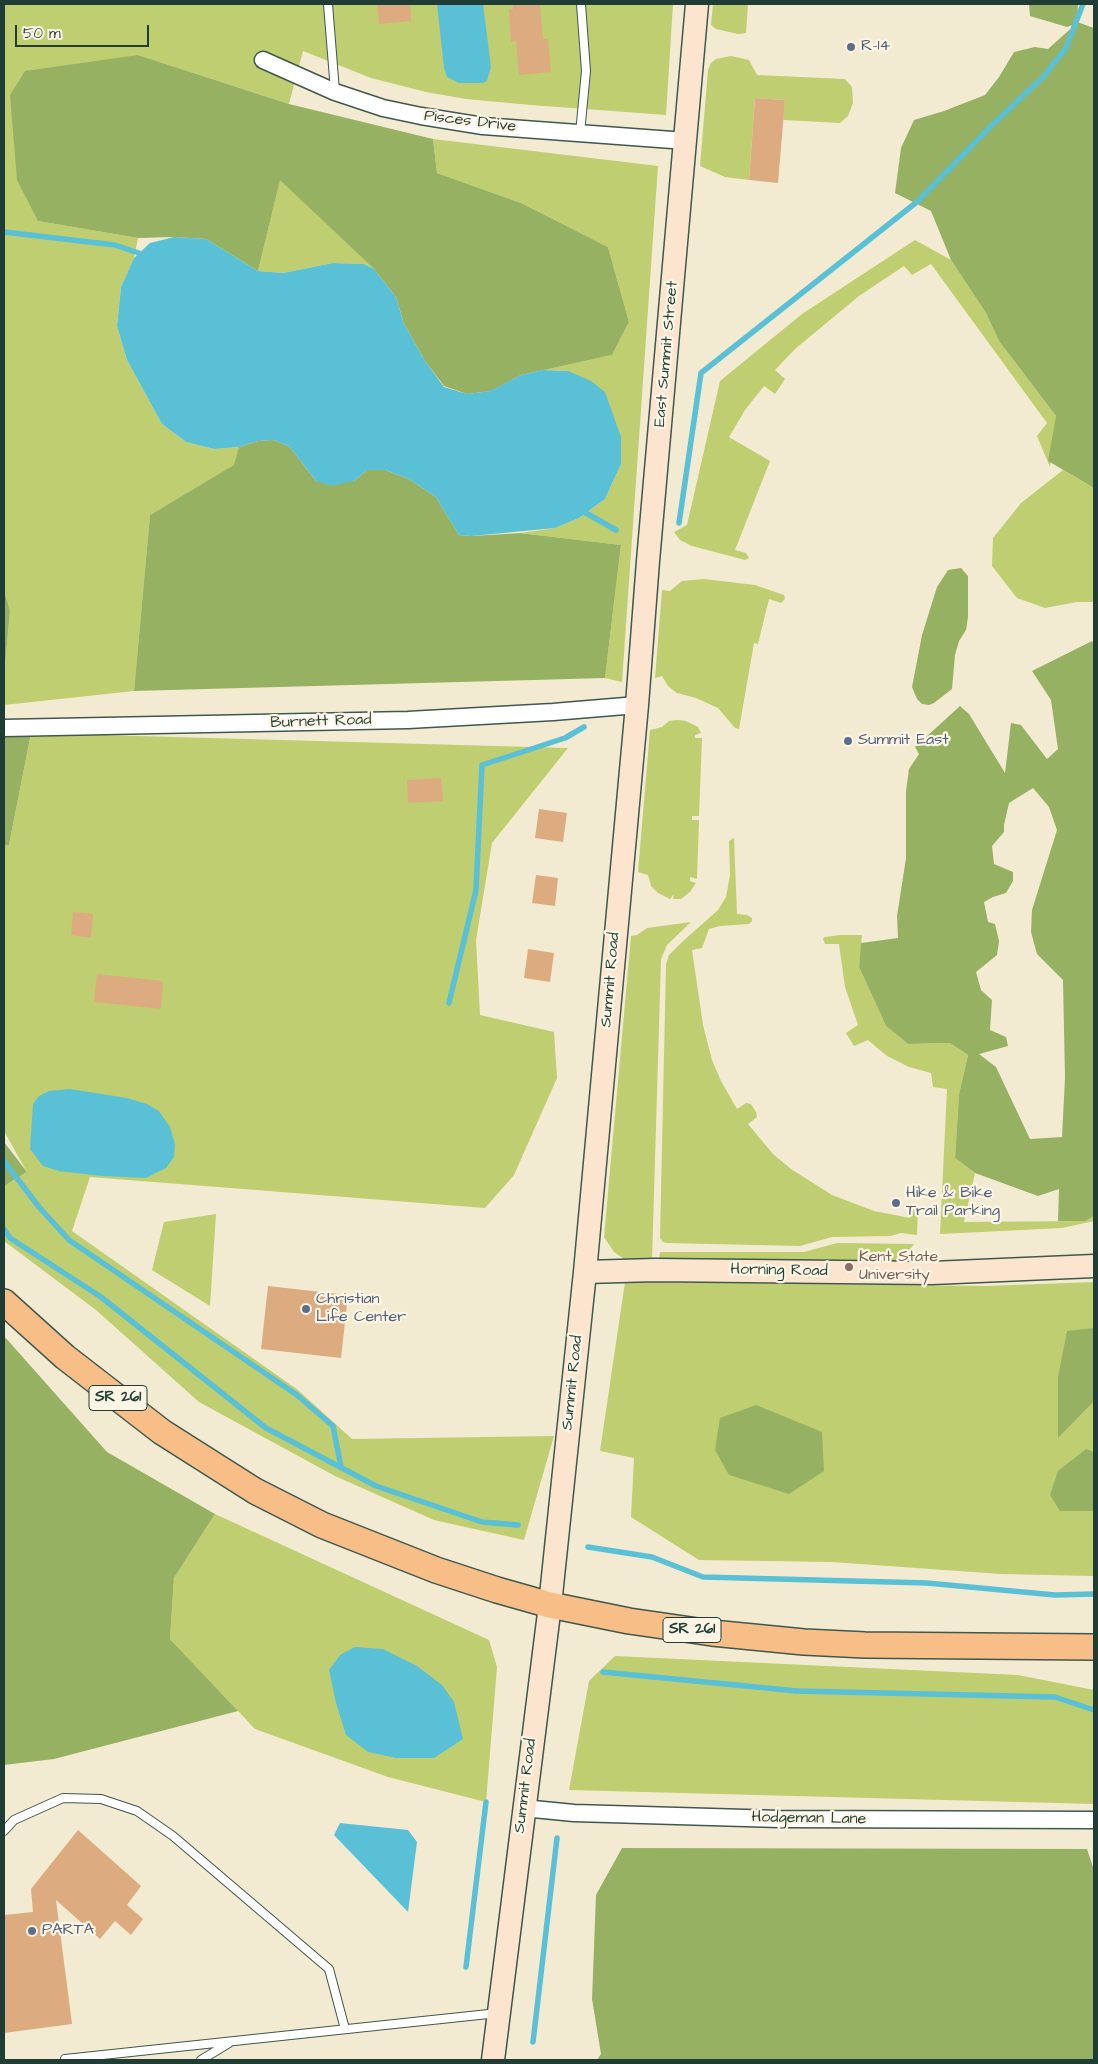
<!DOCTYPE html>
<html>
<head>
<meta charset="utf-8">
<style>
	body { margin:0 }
	#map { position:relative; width:1098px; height:2064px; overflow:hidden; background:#f2ebd1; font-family:"Architects Daughter",sans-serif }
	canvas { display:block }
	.frame { position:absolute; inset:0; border:5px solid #1f3d34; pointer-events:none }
	.scale { position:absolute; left:15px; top:25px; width:134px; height:22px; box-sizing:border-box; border:2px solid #1f3d34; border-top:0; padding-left:6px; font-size:15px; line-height:18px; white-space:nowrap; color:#1f3d34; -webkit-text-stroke:4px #fcf5e5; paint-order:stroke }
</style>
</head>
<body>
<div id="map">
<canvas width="1098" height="2064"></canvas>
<div class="frame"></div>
<div class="scale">50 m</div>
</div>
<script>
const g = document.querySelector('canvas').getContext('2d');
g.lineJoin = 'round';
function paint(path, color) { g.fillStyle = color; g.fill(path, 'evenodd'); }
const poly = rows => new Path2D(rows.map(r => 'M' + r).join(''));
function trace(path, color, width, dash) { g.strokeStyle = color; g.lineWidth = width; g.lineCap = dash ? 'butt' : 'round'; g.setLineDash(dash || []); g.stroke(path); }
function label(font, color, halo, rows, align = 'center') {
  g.font = font + ' "Architects Daughter",sans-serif'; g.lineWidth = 4.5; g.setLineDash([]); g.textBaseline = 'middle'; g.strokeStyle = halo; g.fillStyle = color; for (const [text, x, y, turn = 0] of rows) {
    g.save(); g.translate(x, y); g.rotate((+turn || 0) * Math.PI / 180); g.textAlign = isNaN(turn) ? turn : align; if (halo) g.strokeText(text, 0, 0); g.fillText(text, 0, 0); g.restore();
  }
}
paint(poly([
	[4,4,673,4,666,115,531,105,466,99,426,92,371,78,303,51,289,104,138,55,38,221,138,238,134,258,121,287,117,326,127,360,162,424,186,442,214,449,239,447,235,465,150,515,134,691,4,705,4,677,10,612,4,590],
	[713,4,748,4,746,33,738,34,716,29,711,25],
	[731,56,749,60,757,75,845,79,852,87,853,103,848,116,840,123,783,120,785,100,755,98,749,180,725,177,700,166,708,70,711,63,716,59],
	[433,139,658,166,622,682,605,678,621,545,520,533,555,528,579,518,605,499,621,464,568,371,543,370,612,355,629,322,608,247,521,203,437,173],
	[280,179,374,269,364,264,333,263,283,273,258,271],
	[915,240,951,260,986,313,999,341,1056,416,1050,467,1037,436,1047,423,931,264,912,275,904,266,859,296,795,349,775,370,785,379,775,394,764,386,745,410,729,437,770,461,735,550,746,553,749,558,745,560,692,546,680,540,674,532,687,525,720,381,802,314],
	[1063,470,1094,488,1094,602,1077,602,1045,608,1017,598,992,566,993,538,1021,503],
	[704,579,755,585,784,595,785,599,781,603,769,599,758,644,754,643,739,729,735,728,718,708,696,698,677,693,668,686,662,676,655,678,662,590,670,591,682,581],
	[678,720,686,721,698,727,701,733,695,735,695,738,702,738,699,816,692,816,692,820,699,820,697,879,690,877,690,881,696,883,690,892,681,899,673,899,674,894,670,899,658,893,651,886,648,875,638,872,650,730,662,727,669,721],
	[31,733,568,748,492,843,476,940,480,1015,554,1032,557,1078,514,1175,485,1208,90,1177,72,1231,298,1390,352,1439,554,1436,524,1540,434,1520,335,1476,199,1402,96,1310,4,1241,4,1186,27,1172,4,1131,4,846,9,845],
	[734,838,737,914,747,915,752,918,752,921,749,924,720,926,709,929,702,948,692,950,703,1025,712,1060,721,1081,737,1109,746,1103,751,1104,756,1112,757,1117,748,1124,773,1154,791,1169,832,1195,874,1211,910,1218,911,1209,916,1206,918,1208,917,1235,901,1233,890,1236,832,1237,800,1246,667,1243,663,1242,660,1238,666,964,669,955,682,942,718,910,726,897,730,875,729,841],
	[691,922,667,945,661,959,652,1260,633,1260,624,1259,614,1252,604,1237,631,936,637,935,647,928],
	[840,935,862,935,859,967,886,1026,908,1044,950,1043,968,1055,959,1094,955,1158,975,1173,964,1222,1084,1221,1094,1216,1094,1221,1062,1228,940,1234,947,1089,933,1087,931,1073,909,1067,887,1056,868,1040,854,1046,846,1033,858,1025,845,987,839,944,825,944,823,939,825,937],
	[216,1214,210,1306,152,1270,164,1222],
	[837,1243,914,1244,909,1251,897,1259,896,1263,659,1261,660,1252,804,1252],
	[625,1282,986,1286,1094,1282,1094,1576,1001,1574,832,1562,699,1560,631,1517,634,1458,600,1451],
	[215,1514,489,1640,497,1667,486,1802,388,1777,255,1729,170,1639,174,1578],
	[615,1656,1018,1675,1094,1690,1094,1804,569,1790,589,1681]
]), '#bfce70');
paint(poly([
	[1029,4,1078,4,1077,22,1094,28,1094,488,1048,461,1056,416,999,341,986,313,951,260,931,211,895,193,901,148,914,120,944,111,985,95,999,77,1014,52,1035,47,1048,49,1076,24,1067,27,1030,16],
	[138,55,289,104,433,139,437,173,521,203,608,247,629,322,612,355,521,375,491,391,467,394,444,386,425,361,404,324,396,297,374,269,280,180,258,271,206,239,174,237,138,238,38,221,17,180,10,95,25,71],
	[273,440,289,446,316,481,354,481,367,470,385,470,409,479,436,497,459,535,472,536,520,533,621,545,605,678,134,691,150,515,234,465,239,447,258,441],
	[961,568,968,576,968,617,966,630,959,641,955,655,952,689,934,703,929,705,922,704,917,699,912,687,922,635,937,587,948,570],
	[4,590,10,611,4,677],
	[1092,641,1094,643,1094,1216,1085,1221,1058,1221,1059,1189,1038,1196,975,1173,955,1158,959,1094,968,1055,950,1043,908,1044,886,1026,859,967,861,943,898,938,897,916,906,858,906,791,909,769,919,754,915,747,960,706,969,714,1005,773,1011,723,1021,725,1047,759,1058,749,1051,700,1032,671],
	[1033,788,1049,807,1057,830,1032,910,1031,932,1037,954,1063,980,1065,1078,1062,1137,1030,1139,996,1067,979,1054,1008,1046,1006,1037,990,1030,992,1000,981,990,976,972,997,955,999,941,995,924,988,922,984,902,993,897,1006,893,1013,881,1013,872,994,864,992,846,1004,832,1004,825,1009,803],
	[31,733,9,845,4,846,4,737],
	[4,1142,27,1172,4,1186],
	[1094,1328,1094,1401,1058,1438,1058,1377,1067,1331],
	[4,1336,107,1452,215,1514,174,1578,170,1639,238,1711,54,1759,4,1765],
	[756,1405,822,1432,824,1471,789,1494,729,1475,715,1450,720,1418],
	[1086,1449,1094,1452,1094,1511,1060,1511,1050,1495,1058,1471],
	[622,1848,1087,1849,1094,1870,1094,2060,597,2060,601,2054,592,1999,596,1895]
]), '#97b162');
paint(poly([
	[437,4,483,4,491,67,487,81,483,83,459,83,447,77,444,68],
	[174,237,206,239,258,271,283,273,333,263,364,264,374,269,396,297,404,324,425,361,444,387,467,394,490,391,521,375,543,370,568,371,591,381,605,392,621,437,621,464,605,499,579,518,555,528,472,536,459,535,436,497,409,479,385,470,367,470,354,481,331,486,316,481,289,446,273,440,258,441,239,447,214,449,186,442,162,424,127,360,117,326,121,287,134,258,150,243],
	[70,1089,127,1098,147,1104,159,1111,170,1127,175,1144,174,1157,166,1168,146,1178,102,1176,59,1171,43,1166,30,1149,33,1104,39,1096,49,1091],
	[355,1647,383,1649,417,1666,442,1685,454,1702,463,1739,434,1758,396,1758,368,1752,346,1735,336,1703,329,1670,340,1655],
	[340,1823,408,1830,417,1842,408,1912,334,1835]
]), '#59c0d6');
trace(poly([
	[4,232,115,245,139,253],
	[586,513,616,530],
	[679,523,701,373,918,201,990,127,1043,77,1066,48,1083,4],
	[449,1003,476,890,482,765,565,738,584,727],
	[4,1161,39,1207,69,1240,297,1395,333,1426,341,1467],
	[4,1229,10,1238,101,1297,266,1428,376,1486,482,1522,518,1525],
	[588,1547,652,1557,703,1577,927,1583,1055,1595,1094,1594],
	[603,1672,797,1691,1055,1697,1094,1710],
	[466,1967,486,1802],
	[533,2042,557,1838]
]), '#59c0d6', 5.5);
paint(poly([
	[377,4,410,4,411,21,379,24],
	[513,4,540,4,543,39,548,39,551,72,519,75,516,41,511,42,509,10,513,9],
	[755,98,785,100,778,183,749,180],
	[441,778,443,801,408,803,407,780],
	[539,809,567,813,563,842,535,838],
	[536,875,558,878,555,906,532,903],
	[73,912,93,914,91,938,71,935],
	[528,949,554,953,550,982,524,978],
	[97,974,163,981,161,1009,94,1002],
	[268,1286,348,1295,341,1358,261,1349],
	[78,1830,141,1886,127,1905,143,1919,131,1935,115,1921,100,1939,56,1900,72,2024,4,2033,4,1915,33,1912,31,1889]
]), '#dcac80');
const lane = poly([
	[328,4,335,91],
	[580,133,586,71,581,4],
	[4,1831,14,1820,63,1798,101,1799,137,1811,173,1836,329,1969,345,2029],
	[65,2059,498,2013],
	[201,2060,229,2043]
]);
const street = poly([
	[263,60,335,92,383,108,421,116,483,126,686,141],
	[4,728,408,720,553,712,637,705],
	[523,1808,574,1813,780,1819,1094,1820]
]);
const secondary = poly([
	[585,1272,655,1270,932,1273,1094,1266],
	[493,2060,550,1605,585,1272,637,705,648,561,697,4]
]);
const primary = poly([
	[4,1302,65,1357,162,1432,255,1491,322,1525,436,1570,497,1590,550,1605,629,1621,712,1633,804,1642,865,1645,1094,1647]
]);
trace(lane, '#3f574c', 10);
trace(street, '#3f574c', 19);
trace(secondary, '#3f574c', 25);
trace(primary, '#3f574c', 28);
trace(lane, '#fff', 8);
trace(street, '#fff', 16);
trace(secondary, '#fce5cf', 22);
trace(primary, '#f7be88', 25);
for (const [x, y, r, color] of [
	[851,47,5,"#5c6f8a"],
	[848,741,5,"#5c6f8a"],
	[896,1203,5,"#5c6f8a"],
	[849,1267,5,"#8d6e63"],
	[306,1309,5,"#5c6f8a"],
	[32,1931,5,"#5c6f8a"]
]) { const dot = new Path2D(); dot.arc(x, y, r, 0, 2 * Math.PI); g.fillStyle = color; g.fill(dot); trace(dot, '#fcf5e5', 2); }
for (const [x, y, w] of [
	[118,1398,58],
	[692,1630,58]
]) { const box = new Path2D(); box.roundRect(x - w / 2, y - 12.5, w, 25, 4); g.fillStyle = '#fcf5e5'; g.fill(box); trace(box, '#1f3d34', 1); }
label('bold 15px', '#1f3d34', null, [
	["SR 261",118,1398],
	["SR 261",692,1630]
]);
label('16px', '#4e5e75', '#fcf5e5', [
	["R-14",861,47],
	["Summit East",858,741],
	["Hike & Bike",906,1194],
	["Trail Parking",906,1212],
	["Christian",316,1300],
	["Life Center",316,1318],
	["PARTA",42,1931]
], 'left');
label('16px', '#1f3d34', '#fcf5e5', [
	["Pisces Drive",470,122,7],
	["East Summit Street",667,354,-85],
	["Burnett Road",321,722,-2],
	["Summit Road",611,980,-85],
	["Horning Road",779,1271,1],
	["Summit Road",573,1383,-84],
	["Summit Road",526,1786,-83],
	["Hodgeman Lane",809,1819,1]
]);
label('16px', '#785e54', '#fcf5e5', [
	["Kent State",859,1258],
	["University",859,1276]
], 'left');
</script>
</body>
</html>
